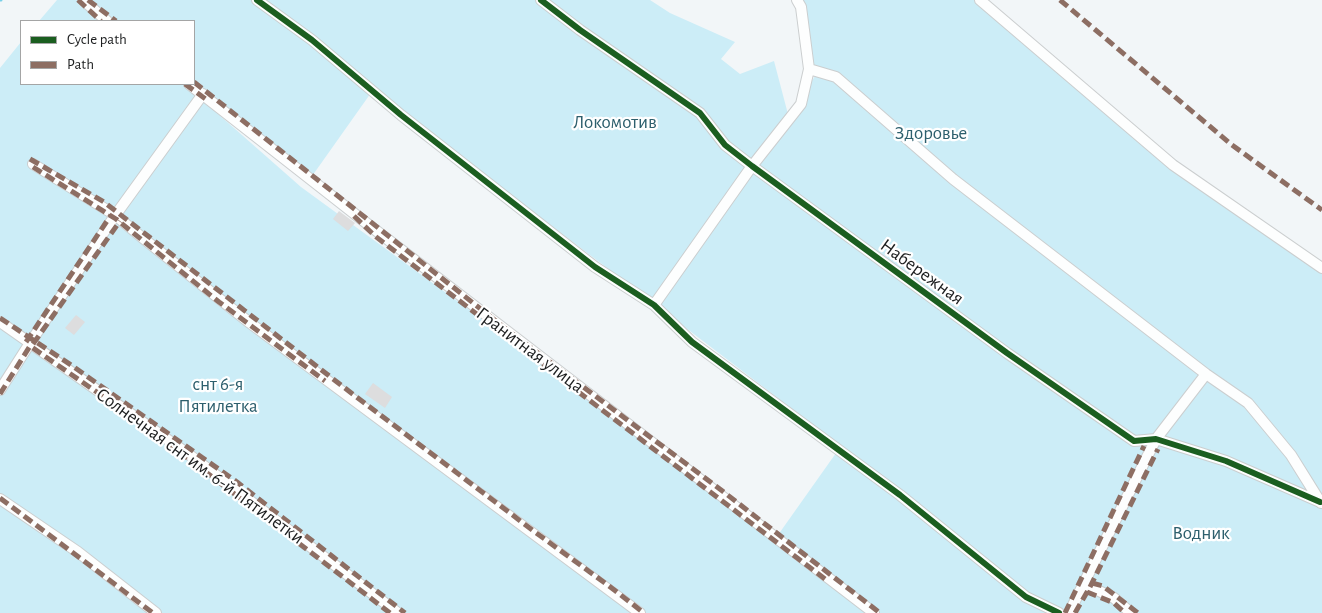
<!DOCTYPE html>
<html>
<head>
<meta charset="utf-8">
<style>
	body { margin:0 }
	#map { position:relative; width:1322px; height:613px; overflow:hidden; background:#f2f6f8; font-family:"Alegreya Sans",sans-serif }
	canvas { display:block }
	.legend { position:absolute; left:20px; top:20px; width:175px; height:65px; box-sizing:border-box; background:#fff; border:1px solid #a4a5a5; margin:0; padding:6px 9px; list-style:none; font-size:15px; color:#1c1e1f }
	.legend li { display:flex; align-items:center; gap:10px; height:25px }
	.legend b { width:25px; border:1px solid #a4a5a5 }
</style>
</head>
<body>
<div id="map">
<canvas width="1322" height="613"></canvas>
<ul class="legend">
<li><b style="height:6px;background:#1b5e20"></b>Cycle path</li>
<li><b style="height:6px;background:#8d6e63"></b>Path</li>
</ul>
</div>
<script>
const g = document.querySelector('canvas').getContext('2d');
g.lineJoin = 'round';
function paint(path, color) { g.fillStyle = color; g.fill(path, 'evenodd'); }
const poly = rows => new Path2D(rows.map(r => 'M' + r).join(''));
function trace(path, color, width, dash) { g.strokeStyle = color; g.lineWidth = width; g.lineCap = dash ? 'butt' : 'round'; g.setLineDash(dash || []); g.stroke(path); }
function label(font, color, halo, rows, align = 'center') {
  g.font = font + ' "Alegreya Sans",sans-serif'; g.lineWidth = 4.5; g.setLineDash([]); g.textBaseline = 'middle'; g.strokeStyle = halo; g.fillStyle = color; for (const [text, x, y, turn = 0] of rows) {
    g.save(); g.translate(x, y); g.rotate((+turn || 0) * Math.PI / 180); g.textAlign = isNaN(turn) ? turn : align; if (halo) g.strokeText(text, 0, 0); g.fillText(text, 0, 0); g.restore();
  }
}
paint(poly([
	[57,0,88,0,113,21,39,21],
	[90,0,650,0,670,13,735,42,721,59,740,74,774,61,789,118,815,76,800,0,980,0,1035,52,1322,272,1322,613,0,613,0,68,21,42,21,84,184,84,301,187,778,535,841,446,373,90,310,179,194,84,194,21,116,21]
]), '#ccedf7');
trace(poly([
	[0,0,1,0]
]), '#78d0e8', 3);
paint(poly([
	[339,211,355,223,348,231,333,219],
	[76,315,85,322,74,335,65,328],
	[373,383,392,397,385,408,365,394]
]), '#ddddde');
const minor = poly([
	[83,0,107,21],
	[257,0,312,40,401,115,595,267,654,305,692,342,900,495,1026,597,1059,613],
	[541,0,580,30,700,113,725,145,752,166,1007,353,1134,441,1156,439,1226,461,1320,502],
	[980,0,1173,165,1322,268],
	[809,69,836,77,953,179,1206,374,1248,403,1291,455,1321,503],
	[189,84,365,222,874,613],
	[33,164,115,215,144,239,250,323,640,613],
	[654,305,752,166,801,104,809,69,801,7,797,0],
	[0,322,191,456,398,613],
	[0,390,30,343,114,217,203,94],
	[0,499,78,552,156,613],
	[1084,584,1114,598,1131,613],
	[1069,613,1156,439,1206,374]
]);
trace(minor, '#cbcecf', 12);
trace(minor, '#fdfefe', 10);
trace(poly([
	[78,0,101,21],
	[88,0,116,21],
	[1060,0,1232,145,1322,210],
	[194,82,506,329,725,493,880,613],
	[185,84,207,100],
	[30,159,104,202,350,392,535,532,609,586,644,613],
	[33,167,116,219,219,302,325,381],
	[354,216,375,236,560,378,825,579],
	[0,318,71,365,237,482,405,613],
	[26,342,111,215],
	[33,344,120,221],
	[0,394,30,346,143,424,390,613],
	[0,498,153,613],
	[1092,583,1103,586,1138,613],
	[1087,592,1114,603,1125,613],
	[1065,613,1144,446],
	[1075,613,1090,587,1158,449]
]), '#8d6e63', 5, [10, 5]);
trace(poly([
	[257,0,312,40,401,115,595,267,654,305,692,342,900,495,1026,597,1059,613],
	[541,0,580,30,700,113,725,145,752,166,1007,353,1134,441,1156,439,1226,461,1320,502]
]), '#1b5e20', 6);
label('19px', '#2d5f6d', '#fff', [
	["Локомотив",615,122],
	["Здоровье",931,133],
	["снт 6-я",218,384],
	["Пятилетка",218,406],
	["Водник",1201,533]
]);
label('19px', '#1c1e1f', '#fff', [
	["Набережная",922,272,36],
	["Гранитная улица",530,350,37],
	["Солнечная снт им. 6-й Пятилетки",200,466,36]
]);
</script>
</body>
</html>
